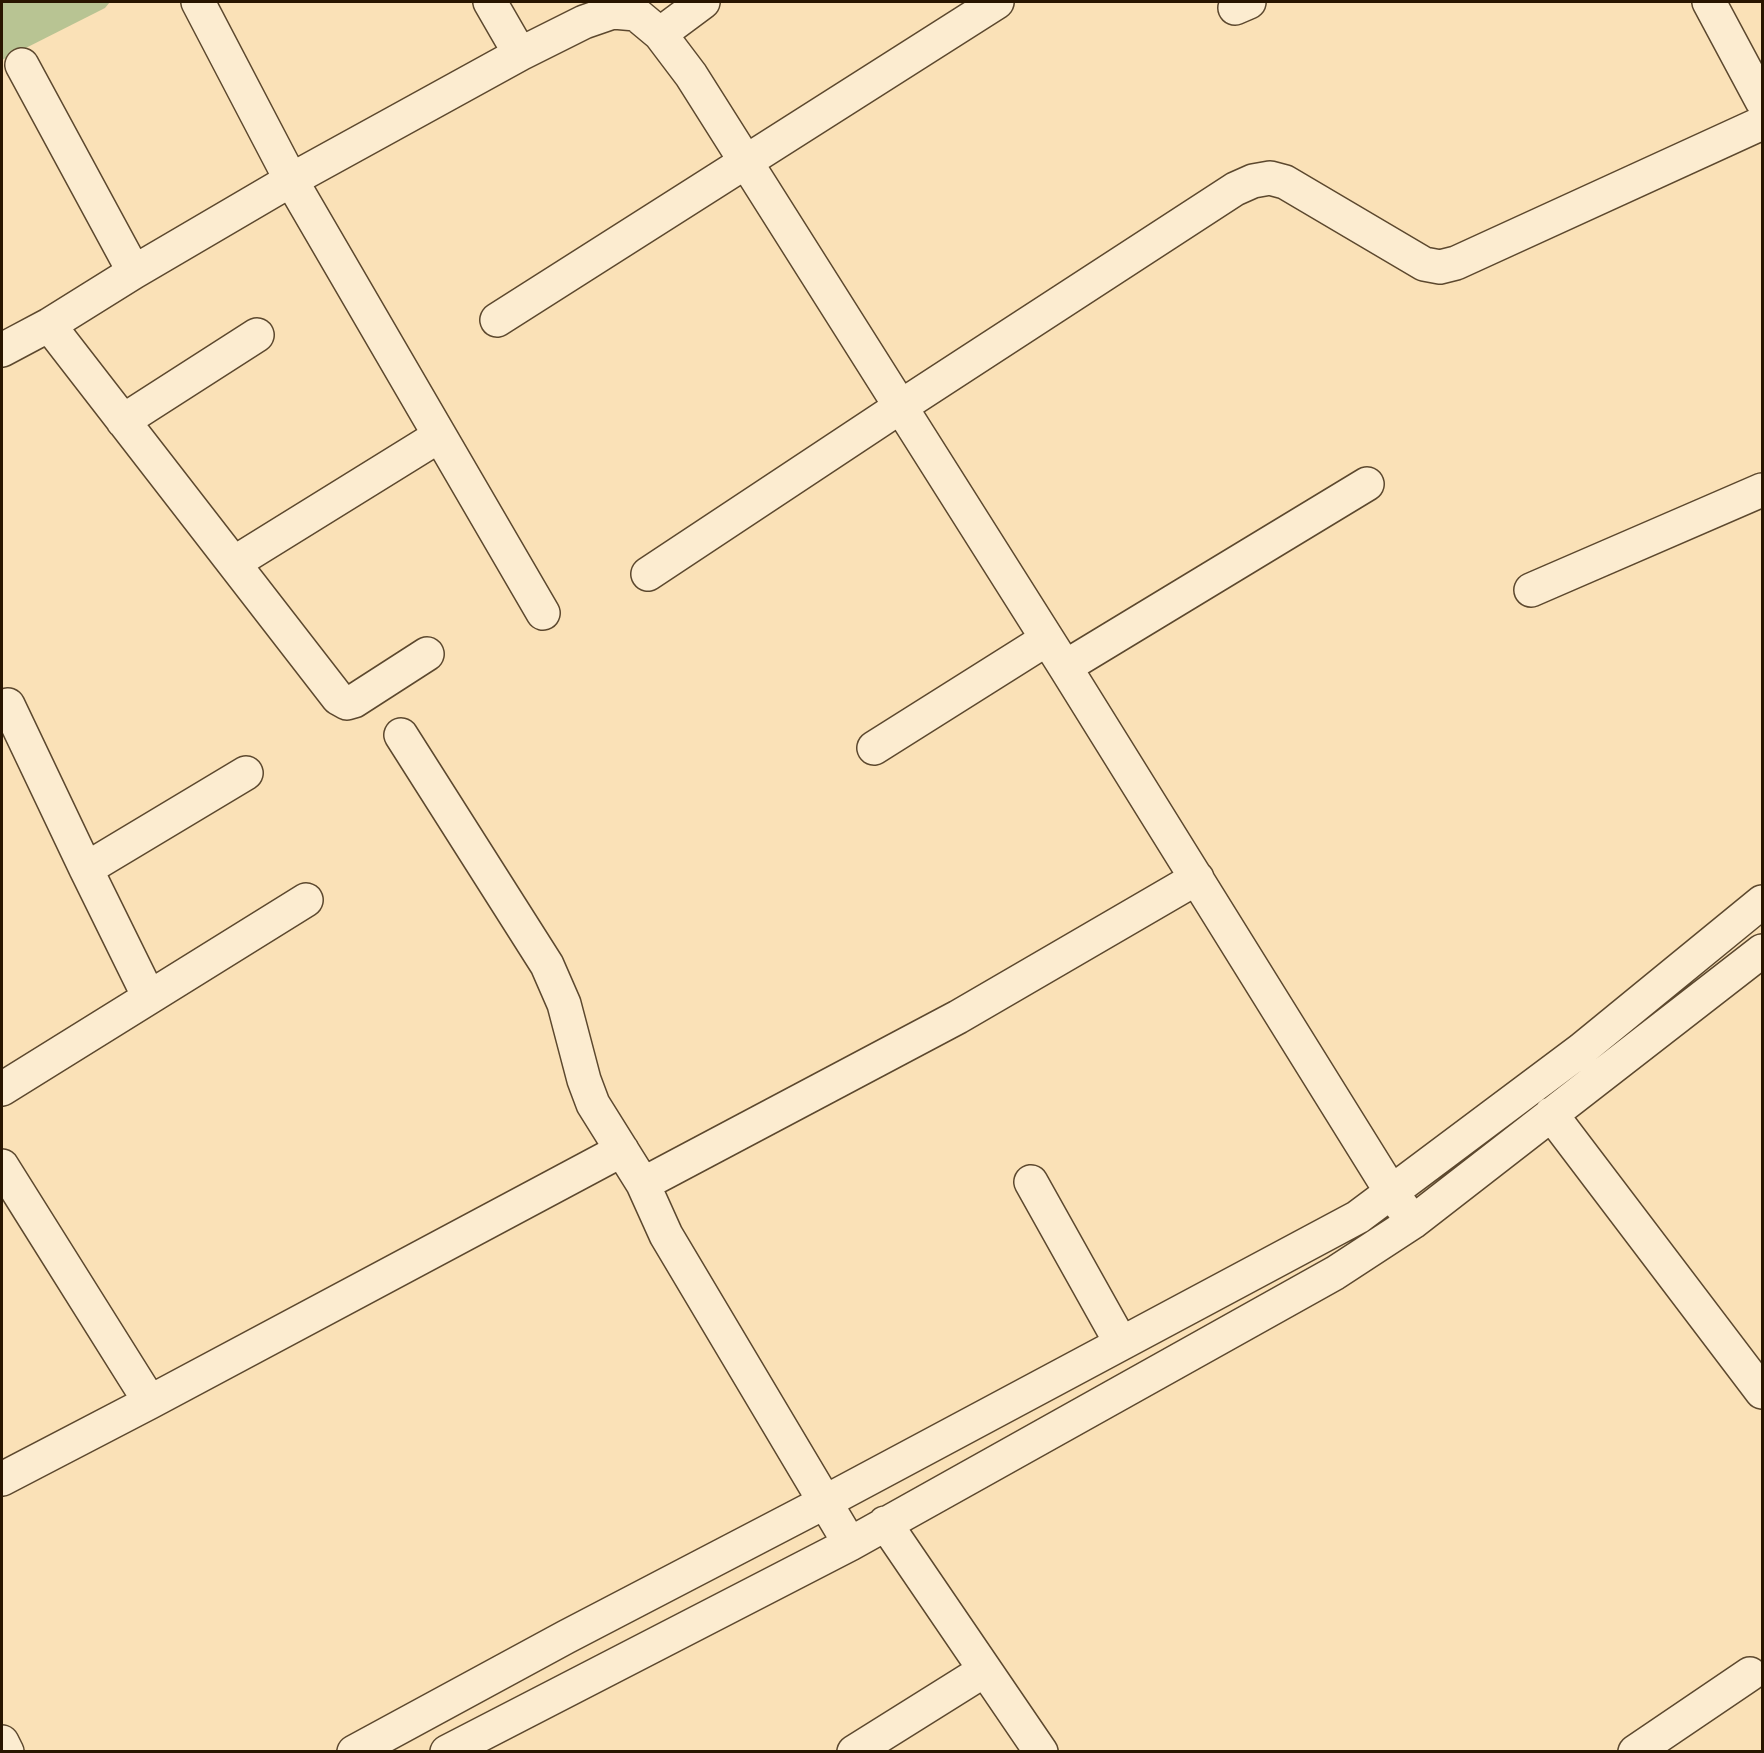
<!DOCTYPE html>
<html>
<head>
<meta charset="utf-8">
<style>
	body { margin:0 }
	#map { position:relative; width:1764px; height:1753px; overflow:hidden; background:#fae1b7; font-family:"Libre Bodoni",serif }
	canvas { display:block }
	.frame { position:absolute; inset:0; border:3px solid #281500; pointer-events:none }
</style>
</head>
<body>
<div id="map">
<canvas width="1764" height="1753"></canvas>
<div class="frame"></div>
</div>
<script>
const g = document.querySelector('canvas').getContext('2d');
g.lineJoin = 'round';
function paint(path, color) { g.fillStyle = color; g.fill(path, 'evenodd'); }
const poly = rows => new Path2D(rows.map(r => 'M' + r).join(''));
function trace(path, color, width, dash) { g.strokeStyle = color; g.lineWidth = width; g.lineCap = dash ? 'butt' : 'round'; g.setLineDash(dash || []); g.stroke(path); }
paint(poly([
	[2,2,110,2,105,8,2,60]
]), '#b8c493');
const minor = poly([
	[198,2,291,180,543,613],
	[490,2,520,54],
	[1709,2,1762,101],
	[1235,8,1249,2],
	[660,34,703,2],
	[22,65,134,272],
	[497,320,997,2],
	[49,325,338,698,347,703,354,701,427,654],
	[2,350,49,325,134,272,291,180,520,54,584,22,613,12,636,14,660,34,691,75,1065,667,1392,1193,1413,1222],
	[123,421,257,335],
	[234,563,439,436],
	[648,574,900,407,1235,189,1253,181,1270,178,1285,182,1424,264,1440,267,1456,263,1762,123],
	[1531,590,1762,490],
	[1065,667,1367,484],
	[8,705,86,869,149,997],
	[401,735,547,965,564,1004,584,1080,593,1104,643,1184,666,1235,850,1544],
	[874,748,1047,639],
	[86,869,246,773],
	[2,1089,306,900],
	[1551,1114,1762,1392],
	[2,1166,150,1402],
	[1031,1182,1121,1343],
	[643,1184,958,1017,1197,878],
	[2,1479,150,1402,622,1150],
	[885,1523,1041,1752],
	[2,1742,7,1752],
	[354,1752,566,1637,825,1502,1358,1217,1581,1050,1762,902],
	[447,1752,850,1544,1335,1273,1413,1222,1762,951],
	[854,1752,985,1670],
	[1635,1752,1750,1674]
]);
trace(minor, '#5c482e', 36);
trace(minor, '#fcecd0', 33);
</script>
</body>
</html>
